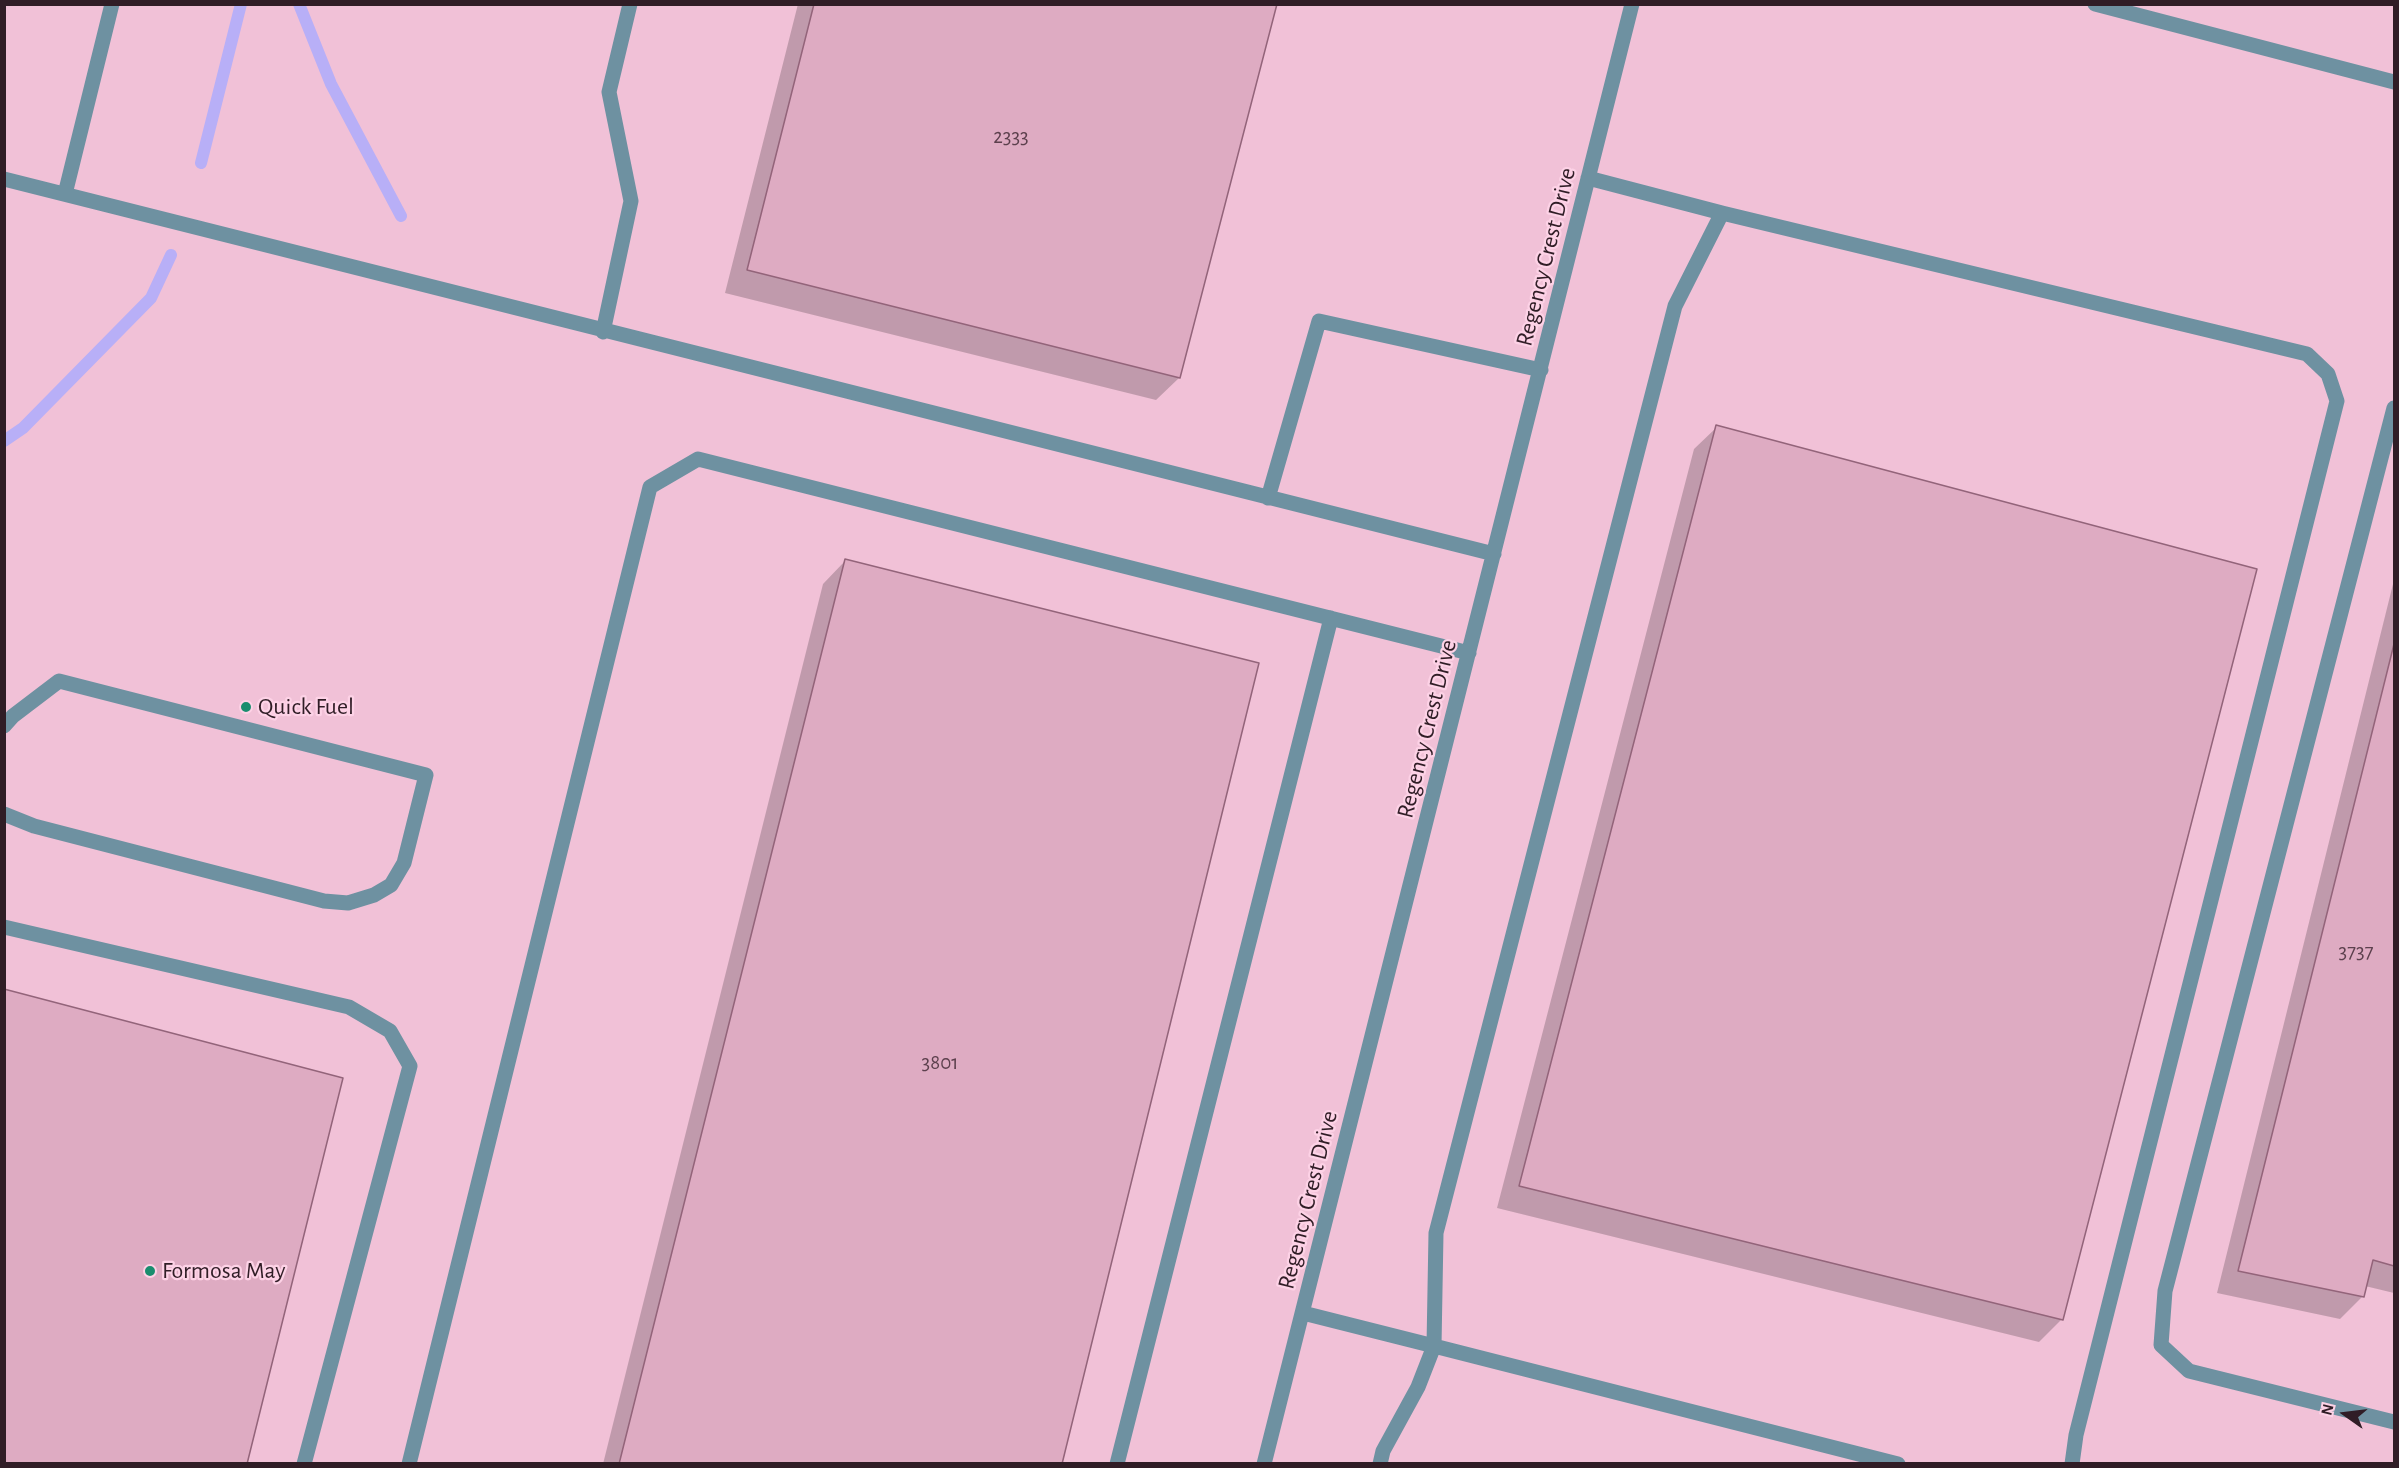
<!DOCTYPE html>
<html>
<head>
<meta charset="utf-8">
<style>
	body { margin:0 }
	#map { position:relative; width:2399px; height:1468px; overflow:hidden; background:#fdd2e6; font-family:"Alegreya Sans",sans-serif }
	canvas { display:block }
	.frame { position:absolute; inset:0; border:6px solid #301d26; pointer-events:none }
	.north { position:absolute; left:2315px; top:1384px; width:60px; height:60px; -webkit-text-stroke:4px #fdd2e6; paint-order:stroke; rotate:284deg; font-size:16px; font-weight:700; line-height:24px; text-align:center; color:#301d26 }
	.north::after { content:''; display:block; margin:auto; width:21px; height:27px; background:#301d26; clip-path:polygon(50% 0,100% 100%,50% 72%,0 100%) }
</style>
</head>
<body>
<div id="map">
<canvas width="2399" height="1468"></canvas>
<div class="frame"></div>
<div class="north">N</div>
</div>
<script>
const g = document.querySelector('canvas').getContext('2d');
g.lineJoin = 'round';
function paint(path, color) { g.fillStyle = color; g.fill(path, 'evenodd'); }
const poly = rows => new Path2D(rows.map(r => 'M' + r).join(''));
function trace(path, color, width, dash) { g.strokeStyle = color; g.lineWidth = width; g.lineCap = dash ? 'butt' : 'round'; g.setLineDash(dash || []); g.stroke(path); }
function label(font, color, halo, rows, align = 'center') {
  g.font = font + ' "Alegreya Sans",sans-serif'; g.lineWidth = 4.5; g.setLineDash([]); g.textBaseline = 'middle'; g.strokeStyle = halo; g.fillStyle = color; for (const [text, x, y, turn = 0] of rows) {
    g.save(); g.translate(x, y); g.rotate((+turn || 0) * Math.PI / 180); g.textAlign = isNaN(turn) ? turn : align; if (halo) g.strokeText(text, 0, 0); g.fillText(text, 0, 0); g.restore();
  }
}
paint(poly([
	[5,5,2394,5,2394,1463,5,1463]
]), '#f1c1d7');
paint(poly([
	[798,4,1275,4,1179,378,1156,400,725,293],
	[1717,427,2062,1319,2039,1342,1497,1208,1694,449],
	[845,561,1060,1464,603,1464,823,584],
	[2394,580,2394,1293,2365,1286,2363,1296,2340,1319,2217,1293]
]), '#0003');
trace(poly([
	[299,4,331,84,401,216],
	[201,163,241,4],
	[4,441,23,428,151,298,171,255]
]), '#b8aff7', 12);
const building = poly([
	[814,4,1277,4,1180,378,747,270,814,4],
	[1716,425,2257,569,2063,1320,1519,1186,1716,425],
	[845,559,1259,663,1062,1464,619,1464,845,559],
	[2394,644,2394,1266,2373,1260,2364,1297,2238,1271,2394,644],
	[4,989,343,1078,247,1464,4,1464,4,989]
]);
paint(building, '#deabc2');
trace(building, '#93647a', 1.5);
trace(poly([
	[2095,4,2394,82],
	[4,179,1494,554],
	[65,194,112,4],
	[1722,213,2307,354,2328,374,2337,401,2076,1435,2072,1464],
	[603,332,631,201,609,92,630,4],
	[2394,408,2165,1291,2161,1345,2189,1371,2394,1422],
	[1268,498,1319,321,1541,370],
	[4,726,13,716,59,681,426,775,404,863,391,885,374,895,348,903,324,901,34,826,4,814],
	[4,927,349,1007,390,1031,410,1066,304,1464],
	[1303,1313,1434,1346,1436,1233,1675,306,1722,213,1588,178],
	[409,1464,650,487,698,459,1469,653],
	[1117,1464,1331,618],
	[1264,1464,1632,4],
	[1380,1464,1383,1451,1418,1387,1434,1346,1898,1464]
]), '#6e91a1', 15);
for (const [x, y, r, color] of [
	[246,707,6,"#198d6e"],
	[150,1271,6,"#198d6e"]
]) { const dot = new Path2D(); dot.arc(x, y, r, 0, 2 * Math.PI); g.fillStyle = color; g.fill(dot); trace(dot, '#fdd2e6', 2); }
label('21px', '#5c404d', null, [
	["2333",1011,137],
	["3737",2356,952],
	["3801",940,1063]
]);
label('24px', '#301d26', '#fdd2e6', [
	["Regency Crest Drive",1546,257,-76],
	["Regency Crest Drive",1427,729,-76],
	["Regency Crest Drive",1308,1200,-76]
]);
label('24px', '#301d26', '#fdd2e6', [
	["Quick Fuel",258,707],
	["Formosa May",162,1271]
], 'left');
</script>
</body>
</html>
